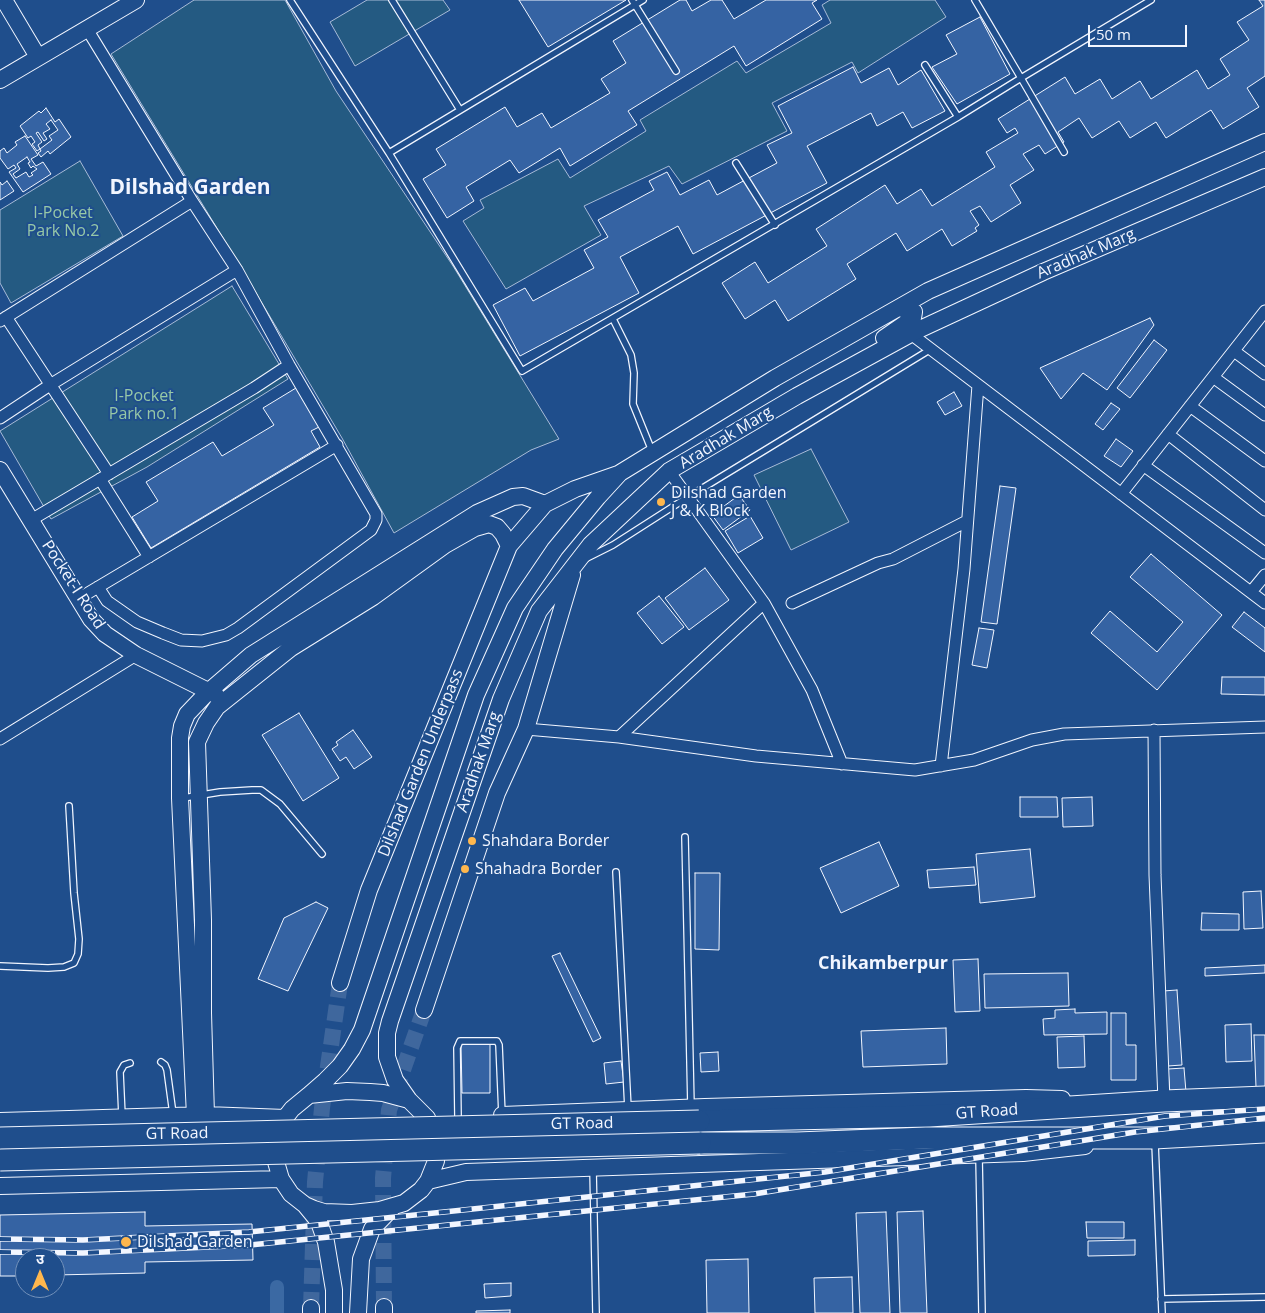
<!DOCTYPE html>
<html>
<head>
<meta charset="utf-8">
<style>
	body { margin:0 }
	#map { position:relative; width:1265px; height:1313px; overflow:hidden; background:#1f4e8c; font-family:"Open Sans","Noto Sans Devanagari",sans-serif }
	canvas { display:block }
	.north { position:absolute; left:15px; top:1248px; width:50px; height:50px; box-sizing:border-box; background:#1f4e8c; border:1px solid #7391ba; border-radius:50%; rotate:0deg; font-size:14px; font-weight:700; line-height:20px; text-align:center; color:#f2f6ff }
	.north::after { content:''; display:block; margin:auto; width:18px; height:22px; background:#ffb74d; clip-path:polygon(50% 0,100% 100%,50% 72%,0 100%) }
	.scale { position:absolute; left:1088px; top:25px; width:99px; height:22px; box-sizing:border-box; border:2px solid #f2f6ff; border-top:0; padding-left:6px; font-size:15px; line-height:18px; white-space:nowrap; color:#f2f6ff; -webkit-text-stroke:4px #1f4e8c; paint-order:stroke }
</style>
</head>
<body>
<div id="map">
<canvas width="1265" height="1313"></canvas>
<div class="north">उ</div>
<div class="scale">50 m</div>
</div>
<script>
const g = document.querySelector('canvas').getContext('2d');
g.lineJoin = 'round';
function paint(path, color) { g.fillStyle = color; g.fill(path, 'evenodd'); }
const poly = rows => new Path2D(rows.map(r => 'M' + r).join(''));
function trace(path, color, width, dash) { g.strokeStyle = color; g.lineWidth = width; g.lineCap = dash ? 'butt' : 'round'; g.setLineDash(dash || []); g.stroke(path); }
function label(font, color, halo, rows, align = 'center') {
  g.font = font + ' "Open Sans",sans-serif'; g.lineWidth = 4; g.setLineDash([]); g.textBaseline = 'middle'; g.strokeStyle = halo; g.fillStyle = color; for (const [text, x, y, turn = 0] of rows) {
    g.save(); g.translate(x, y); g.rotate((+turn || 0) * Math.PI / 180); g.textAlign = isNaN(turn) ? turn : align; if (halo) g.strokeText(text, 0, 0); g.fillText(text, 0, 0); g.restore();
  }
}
const green = poly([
	[194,0,285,0,336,91,453,266,559,439,531,450,394,533,342,438,240,266,111,54,194,0],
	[367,0,443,0,450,10,355,66,330,22,367,0],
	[830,0,935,0,946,17,858,73,852,62,772,103,787,131,682,184,669,166,584,206,601,235,506,289,463,221,484,208,480,200,558,159,570,178,646,131,640,120,737,61,746,73,831,23,822,5,830,0],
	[80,161,123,236,11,303,0,283,0,210,80,161],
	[232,286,288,379,147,467,51,519,0,431,232,286],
	[811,449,849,522,791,550,754,475,811,449]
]);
paint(green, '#245a82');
trace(green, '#a8bbd7', 1);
trace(poly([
	[277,1313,277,1287]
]), '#3b69a3', 14);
const building = poly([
	[519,0,626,0,548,47,519,0],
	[680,0,686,0,692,11,711,0,722,0,734,19,766,0,817,0,812,3,822,19,746,66,734,46,628,111,637,125,570,166,560,148,519,173,510,160,466,187,474,201,447,218,423,179,446,165,436,149,505,107,517,127,542,113,551,128,610,93,601,79,626,63,613,41,680,0],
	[1259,0,1265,0,1265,76,1247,88,1259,107,1223,129,1211,110,1166,138,1156,122,1130,138,1119,121,1092,138,1079,118,1058,132,1064,142,1045,154,1039,145,1023,154,1034,170,1010,185,1021,203,991,222,980,206,970,211,979,225,975,228,977,231,952,246,942,229,907,251,896,233,847,264,856,279,788,321,775,300,745,319,722,283,755,262,768,283,827,246,816,229,885,185,897,204,921,189,932,206,995,167,986,152,1018,133,1015,128,1007,133,998,119,1065,77,1075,94,1100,79,1112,99,1140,81,1151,99,1197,70,1208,89,1230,75,1220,59,1249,40,1237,22,1263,6,1259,0],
	[980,17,1010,74,957,104,932,67,957,54,946,35,980,17],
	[853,67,861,83,889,68,898,85,921,70,945,111,912,128,903,112,877,126,871,113,807,146,827,183,693,254,678,226,620,257,639,293,520,356,493,305,525,288,533,301,594,268,584,250,608,237,598,220,654,190,649,181,667,172,680,195,709,180,717,195,777,163,767,145,792,133,778,106,853,67],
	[46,108,55,122,59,119,71,137,50,154,48,151,41,157,38,153,41,151,40,149,37,151,32,144,35,142,31,136,28,138,20,126,39,111,41,113,46,108],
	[51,120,58,130,49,136,52,140,40,149,38,145,42,142,36,133,38,132,44,141,47,139,43,133,50,129,46,124,51,120],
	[25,136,38,155,31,159,36,166,43,162,51,174,23,192,9,172,16,168,14,165,8,169,0,158,0,151,4,148,7,153,17,145,15,142,25,136],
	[27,157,30,162,28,163,31,168,33,166,37,169,31,173,33,175,29,177,26,172,16,178,13,174,20,169,17,164,27,157],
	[7,181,14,191,0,200,0,182,2,185,7,181],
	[1150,318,1154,325,1107,390,1083,373,1061,399,1040,368,1150,318],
	[1154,340,1167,350,1130,398,1117,388,1154,340],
	[296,388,319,427,311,431,320,447,151,548,132,517,158,501,146,482,213,442,222,456,274,425,263,408,296,388],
	[954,392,962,406,945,415,937,402,954,392],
	[1111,403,1120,409,1103,430,1095,424,1111,403],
	[1116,439,1133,451,1121,467,1104,456,1116,439],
	[1000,486,1016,488,997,624,981,622,1000,486],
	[739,495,750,510,723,530,712,515,739,495],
	[750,516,763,538,738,553,725,531,750,516],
	[1151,554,1222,615,1157,690,1091,633,1110,611,1157,652,1183,622,1130,577,1151,554],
	[705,568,729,600,689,630,665,598,705,568],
	[659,596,684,627,662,644,637,613,659,596],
	[1244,612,1265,628,1265,652,1232,627,1244,612],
	[979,628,994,630,987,668,972,665,979,628],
	[1222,677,1265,677,1265,695,1221,694,1222,677],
	[299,713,339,778,303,801,262,735,299,713],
	[353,730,372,757,354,769,346,757,340,761,332,749,338,745,336,742,353,730],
	[1020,797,1057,797,1058,817,1020,817,1020,797],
	[1092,797,1093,826,1063,827,1062,798,1092,797],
	[879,842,899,886,841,913,820,868,879,842],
	[1030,849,1035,897,980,903,976,854,1030,849],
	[974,867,976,885,929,888,927,870,974,867],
	[695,873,720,873,719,950,695,949,695,873],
	[1261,891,1263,928,1244,929,1243,892,1261,891],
	[316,902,328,908,288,991,258,979,284,918,316,902],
	[1202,913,1239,914,1239,930,1201,930,1202,913],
	[560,953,601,1038,593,1042,552,956,560,953],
	[978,959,980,1011,955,1012,953,960,978,959],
	[1265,965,1265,973,1205,976,1205,968,1265,965],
	[1068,973,1069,1006,985,1008,984,974,1068,973],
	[1177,990,1182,1065,1168,1066,1163,991,1177,990],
	[1075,1009,1075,1013,1107,1012,1107,1034,1044,1035,1043,1019,1055,1018,1055,1010,1075,1009],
	[1111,1013,1126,1013,1126,1045,1136,1045,1136,1080,1111,1080,1111,1013],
	[1251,1024,1252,1061,1226,1062,1225,1025,1251,1024],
	[946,1028,947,1064,863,1067,861,1031,946,1028],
	[1254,1035,1265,1035,1265,1087,1256,1087,1254,1035],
	[1084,1036,1085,1067,1058,1068,1057,1037,1084,1036],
	[461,1044,490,1044,490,1093,462,1093,461,1044],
	[718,1052,719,1071,701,1072,700,1053,718,1052],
	[621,1061,624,1082,606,1084,604,1063,621,1061],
	[1184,1068,1186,1092,1170,1094,1168,1069,1184,1068],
	[923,1211,927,1313,900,1313,897,1212,923,1211],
	[145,1212,145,1226,252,1224,253,1260,145,1262,145,1273,55,1275,55,1258,25,1258,25,1276,0,1276,0,1215,145,1212],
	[886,1212,890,1313,860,1313,856,1213,886,1212],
	[1086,1222,1124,1222,1124,1238,1087,1238,1086,1222],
	[1135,1240,1135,1255,1088,1256,1088,1241,1135,1240],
	[748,1259,749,1313,707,1313,706,1260,748,1259],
	[852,1277,853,1313,815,1313,814,1278,852,1277],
	[511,1283,511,1296,485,1298,484,1284,511,1283],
	[510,1310,510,1313,476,1313,476,1311,510,1310]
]);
paint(building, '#3563a3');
trace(building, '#f2f6ff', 1);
trace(poly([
	[384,1307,383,1178,389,1110,424,1010],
	[311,1308,315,1182,322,1108,340,983]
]), '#3f679d', 16, [16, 8]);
const lane = poly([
	[290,0,389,153,643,0],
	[392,0,460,110],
	[632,0,676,71],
	[925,65,958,117,1021,78,975,0],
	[1064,152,1021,78,1151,0],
	[389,153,522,371,958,117],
	[736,163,775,225],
	[613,319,631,355,634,373,633,404,652,451],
	[587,558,613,545,688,497,931,349],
	[183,798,220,792,252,790,261,790,280,804,322,854],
	[685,837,691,1107],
	[616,872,628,1109],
	[0,966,48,968,64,967,74,963,78,954,79,939,74,893,69,806],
	[161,1062,165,1065,167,1070,173,1114],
	[122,1116,120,1072,124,1065,130,1063],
	[458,1117,457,1048,460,1041,497,1041,499,1045,502,1115],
	[1155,1143,1162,1313],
	[979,1157,982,1313],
	[593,1169,596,1313],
	[1161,1299,1265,1297]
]);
const street = poly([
	[87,29,192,201,237,270,289,365,376,514,376,520,371,530,238,628,226,635,202,641,181,640,163,633,137,622,107,601,98,587],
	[6,317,109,474],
	[0,321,192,201],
	[911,334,1265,603],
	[1234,351,1265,374],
	[1213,377,1265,415],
	[1190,406,1265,461],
	[0,418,50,385,237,270],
	[1168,434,1265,510],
	[1143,465,1265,553],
	[669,471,764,603,812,690,842,764],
	[100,479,149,557],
	[1121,494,1265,311],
	[31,520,254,388,289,365],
	[1251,592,1265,575],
	[78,599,337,445],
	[792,603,878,563,893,559,967,521],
	[526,729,619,737,756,756,915,770,974,760,1032,740,1064,734,1265,727],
	[1154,730,1155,875,1164,1101],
	[619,737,764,603],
	[0,739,136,655],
	[941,766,964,569,978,385]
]);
const secondary = poly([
	[4,0,38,57],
	[0,80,136,0],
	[884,338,913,318,914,312,910,310,898,308],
	[0,470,91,619,105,634,136,655,216,695],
	[340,983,369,890,509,546,545,504,575,489,618,474],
	[424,1010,497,793,526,729,572,575],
	[309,1095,347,1091,370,1092,383,1093,409,1100,427,1118,436,1139,436,1161,428,1181,421,1190,404,1203,380,1210,352,1213,324,1212,314,1209,305,1205,291,1194,281,1179,276,1162,275,1144,277,1135,285,1118,292,1109,309,1095,325,1081,340,1066,352,1049,362,1030,476,695,515,608,555,549,598,497,620,473,775,378,928,291,1265,142],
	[409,1100,395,1080,387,1057,387,1033,390,1021,501,699,539,611,591,544,669,471,797,396,916,331,1043,272,1265,177],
	[206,1115,203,1013,203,920,197,742,206,723,217,707,291,648,373,597,445,545,475,528,489,524,497,527,503,534,509,546],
	[502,1115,705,1107,1026,1098,1062,1099],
	[195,1116,180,798,180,738,182,726,187,714,208,692,251,655,477,513,513,497,523,496,545,504],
	[0,1121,206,1115,285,1118],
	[428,1181,466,1172,1023,1153,1085,1146],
	[0,1186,281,1179],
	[305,1205,319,1222,326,1242,334,1290,334,1313],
	[384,1307,384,1313],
	[311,1308,311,1313],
	[358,1313,361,1259,372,1229,394,1206]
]);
const highway = poly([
	[699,1121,929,1116,1164,1101,1265,1097],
	[700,1143,797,1143,926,1138,1154,1138,1265,1132]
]);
trace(lane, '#f2f6ff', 8);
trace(street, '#f2f6ff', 13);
trace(secondary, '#f2f6ff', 18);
trace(highway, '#f2f6ff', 23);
trace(lane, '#1f4e8c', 5.5);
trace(street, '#1f4e8c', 11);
trace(secondary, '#1f4e8c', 16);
trace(highway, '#1f4e8c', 21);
const rail = poly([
	[0,1239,83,1240,249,1232,444,1212,825,1172,1165,1116,1265,1109],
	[0,1252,83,1253,250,1245,754,1194,1135,1132,1265,1118]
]);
trace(rail, '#f2f6ff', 5.5);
trace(rail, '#1f4e8c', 4, [11]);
const highwayBridge = poly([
	[0,1138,699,1121],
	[0,1160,700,1143]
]);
trace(highwayBridge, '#f2f6ff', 23, []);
trace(highwayBridge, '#1f4e8c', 21);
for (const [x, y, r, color] of [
	[661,502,5,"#ffb74d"],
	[472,841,5,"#ffb74d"],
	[465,869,5,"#ffb74d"],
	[126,1242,6,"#ffb74d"]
]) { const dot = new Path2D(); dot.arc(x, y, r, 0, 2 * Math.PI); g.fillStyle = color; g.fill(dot); trace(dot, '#1f4e8c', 2); }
label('16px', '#97c8a6', '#1f4e8c', [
	["I-Pocket",63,213],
	["Park No.2",63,231],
	["I-Pocket",144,396],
	["Park no.1",144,414]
]);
label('16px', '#f2f6ff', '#1f4e8c', [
	["Aradhak Marg",1086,254,-23],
	["Aradhak Marg",726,438,-31],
	["Pocket-I Road",73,585,57],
	["Aradhak Marg",479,762,-71],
	["Dilshad Garden Underpass",421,763,-68],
	["GT Road",987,1112,-4],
	["GT Road",582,1124,-1],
	["GT Road",177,1134,-1]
]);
label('16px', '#f2f6ff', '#1f4e8c', [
	["Dilshad Garden",671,493],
	["J & K Block",671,511],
	["Shahdara Border",482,841],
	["Shahadra Border",475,869],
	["Dilshad Garden",137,1242]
], 'left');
label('bold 18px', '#f2f6ff', '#1f4e8c', [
	["Chikamberpur",883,964]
]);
label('bold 21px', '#f2f6ff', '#1f4e8c', [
	["Dilshad Garden",190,188]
]);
</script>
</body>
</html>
